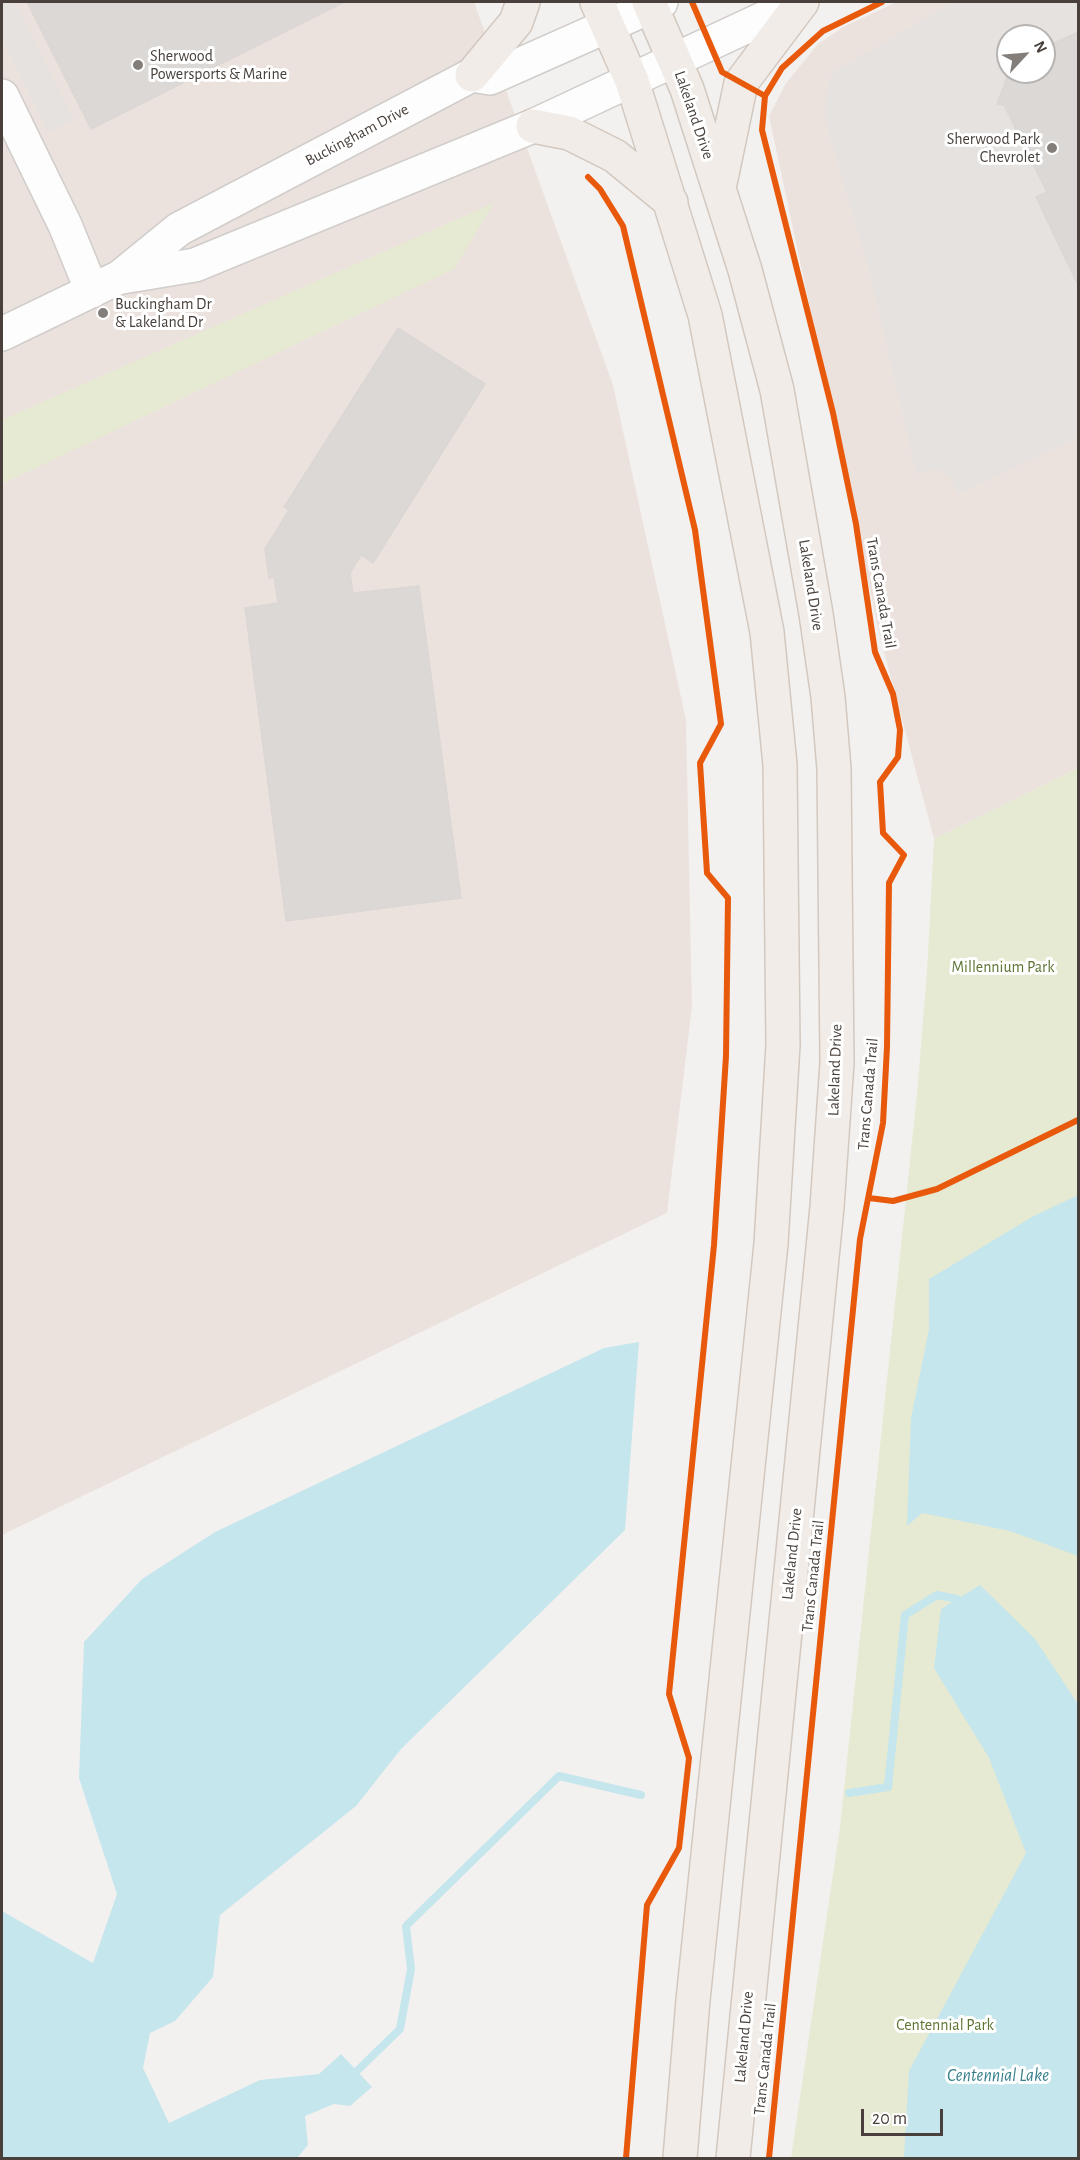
<!DOCTYPE html>
<html>
<head>
<meta charset="utf-8">
<style>
	body { margin:0 }
	#map { position:relative; width:1080px; height:2160px; overflow:hidden; background:#f3f1ef; font-family:"Alegreya Sans",sans-serif }
	canvas { display:block }
	.frame { position:absolute; inset:0; border:3px solid #49403b; pointer-events:none }
	.north { position:absolute; left:996px; top:24px; width:60px; height:60px; box-sizing:border-box; background:#fff; border:2px solid #b6b3b1; border-radius:50%; rotate:64deg; font-size:16px; font-weight:700; line-height:24px; text-align:center; color:#49403b }
	.north::after { content:''; display:block; margin:auto; width:21px; height:27px; background:#847e7a; clip-path:polygon(50% 0,100% 100%,50% 72%,0 100%) }
	.scale { position:absolute; left:861px; top:2109px; width:82px; height:27px; box-sizing:border-box; border:3px solid #49403b; border-top:0; padding-left:8px; font-size:18px; line-height:21px; white-space:nowrap; color:#49403b; -webkit-text-stroke:4px #fff; paint-order:stroke }
</style>
</head>
<body>
<div id="map">
<canvas width="1080" height="2160"></canvas>
<div class="frame"></div>
<div class="north">N</div>
<div class="scale">20 m</div>
</div>
<script>
const g = document.querySelector('canvas').getContext('2d');
g.lineJoin = 'round';
function paint(path, color) { g.fillStyle = color; g.fill(path, 'evenodd'); }
const poly = rows => new Path2D(rows.map(r => 'M' + r).join(''));
function trace(path, color, width, dash) { g.strokeStyle = color; g.lineWidth = width; g.lineCap = dash ? 'butt' : 'round'; g.setLineDash(dash || []); g.stroke(path); }
function label(font, color, halo, rows, align = 'center') {
  g.font = font + ' "Alegreya Sans",sans-serif'; g.lineWidth = 6; g.setLineDash([]); g.textBaseline = 'middle'; g.strokeStyle = halo; g.fillStyle = color; for (const [text, x, y, turn = 0] of rows) {
    g.save(); g.translate(x, y); g.rotate((+turn || 0) * Math.PI / 180); g.textAlign = isNaN(turn) ? turn : align; if (halo) g.strokeText(text, 0, 0); g.fillText(text, 0, 0); g.restore();
  }
}
paint(poly([
	[2,2,474,2,613,385,686,720,692,1007,667,1213,2,1535],
	[897,2,1078,2,1078,768,934,839,880,637,769,116,786,83,818,44,843,27],
	[1008,36,1044,36,1044,72,1008,72]
]), '#ece2dd');
paint(poly([
	[494,203,454,269,2,484,2,420],
	[1078,768,1078,2158,791,2158,840,1827,917,1094,927,972,934,839]
]), '#e6ead2');
paint(poly([
	[2,2,16,2,74,120,48,133,2,38],
	[953,2,1078,2,1078,32,1044,48,1044,36,1008,36,1009,72,997,104,1004,105,1047,192,1036,197,1078,282,1078,438,958,494,949,476,937,469,916,473,869,270,825,120,826,94,832,73]
]), '#e5e2e0');
paint(poly([
	[1078,1195,1078,1556,1010,1531,922,1513,907,1526,911,1418,929,1329,929,1279,1032,1217],
	[639,1342,625,1530,401,1749,356,1806,220,1915,213,1977,175,2021,150,2033,143,2068,169,2123,260,2080,319,2074,341,2054,372,2087,350,2106,334,2104,305,2116,308,2145,297,2158,2,2158,2,1911,93,1963,117,1894,79,1778,84,1642,142,1579,215,1532,604,1348],
	[980,1585,1035,1639,1078,1704,1078,2158,904,2158,909,2071,1026,1853,989,1758,934,1668,941,1609]
]), '#c5e6ec');
trace(poly([
	[849,1793,888,1787,905,1615,937,1595,957,1599],
	[357,2071,400,2029,411,1969,406,1926,559,1776,641,1795]
]), '#c5e6ec', 8);
const building = poly([
	[27,2,344,2,91,129,27,2],
	[1078,32,1078,282,1077,283,1036,197,1047,192,1004,105,997,104,1009,72,1044,72,1044,48,1078,32],
	[398,328,485,384,373,563,361,555,350,573,353,593,419,586,461,898,286,921,245,608,278,603,274,577,269,578,265,549,289,510,284,507,398,328]
]);
paint(building, '#dbd8d6');
trace(building, '#dbd7d5', 1.5);
const minor = poly([
	[2,96,65,225,92,291],
	[122,277,195,265,533,126,799,2],
	[2,334,120,277,179,229,472,75,490,78,661,2]
]);
const major = poly([
	[597,2,632,81,705,315,767,632,780,765,783,1045,771,1244,693,2000,680,2158],
	[649,2,687,89,745,270,777,390,816,614,828,697,834,769,837,1063,827,1207,733,2158],
	[472,75,516,22,523,2],
	[533,126,569,133,615,156,671,202],
	[719,188,741,83,802,2]
]);
trace(minor, '#d0cdcb', 36);
trace(major, '#d3c8bf', 36);
trace(minor, '#fdfdfd', 33);
trace(major, '#f1ece7', 33);
trace(poly([
	[692,2,722,72,765,96],
	[588,177,600,189,623,226,695,530,721,724,700,763,707,873,728,898,726,1056,714,1245,669,1694,689,1758,679,1848,647,1905,626,2158],
	[869,1198,893,1201,937,1189,1078,1120],
	[769,2158,860,1239,883,1123,887,1047,889,883,904,855,883,833,880,782,898,757,900,730,893,694,875,652,856,524,833,413,762,130,765,96,782,68,823,31,882,2]
]), '#e8590c', 6);
for (const [x, y, r, color] of [
	[138,65,6,"#847e7a"],
	[1052,148,6,"#847e7a"],
	[103,313,6,"#847e7a"]
]) { const dot = new Path2D(); dot.arc(x, y, r, 0, 2 * Math.PI); g.fillStyle = color; g.fill(dot); trace(dot, '#fff', 2); }
label('16px', '#49403b', '#fff', [
	["Sherwood",150,56],
	["Powersports & Marine",150,74],
	["Sherwood Park",1040,139,"right"],
	["Chevrolet",1040,157,"right"],
	["Buckingham Dr",115,304],
	["& Lakeland Dr",115,322]
], 'left');
label('16px', '#49403b', '#fff', [
	["Lakeland Drive",694,115,71],
	["Buckingham Drive",357,135,-28],
	["Lakeland Drive",811,585,81],
	["Trans Canada Trail",881,593,80],
	["Lakeland Drive",835,1070,-88],
	["Trans Canada Trail",868,1094,-85],
	["Lakeland Drive",792,1554,-84],
	["Trans Canada Trail",813,1576,-84],
	["Lakeland Drive",744,2037,-85],
	["Trans Canada Trail",765,2059,-84]
]);
label('16px', '#5e7534', '#fff', [
	["Millennium Park",1003,967],
	["Centennial Park",945,2025]
]);
label('italic 18px', '#367f8b', '#fff', [
	["Centennial Lake",998,2076]
]);
</script>
</body>
</html>
